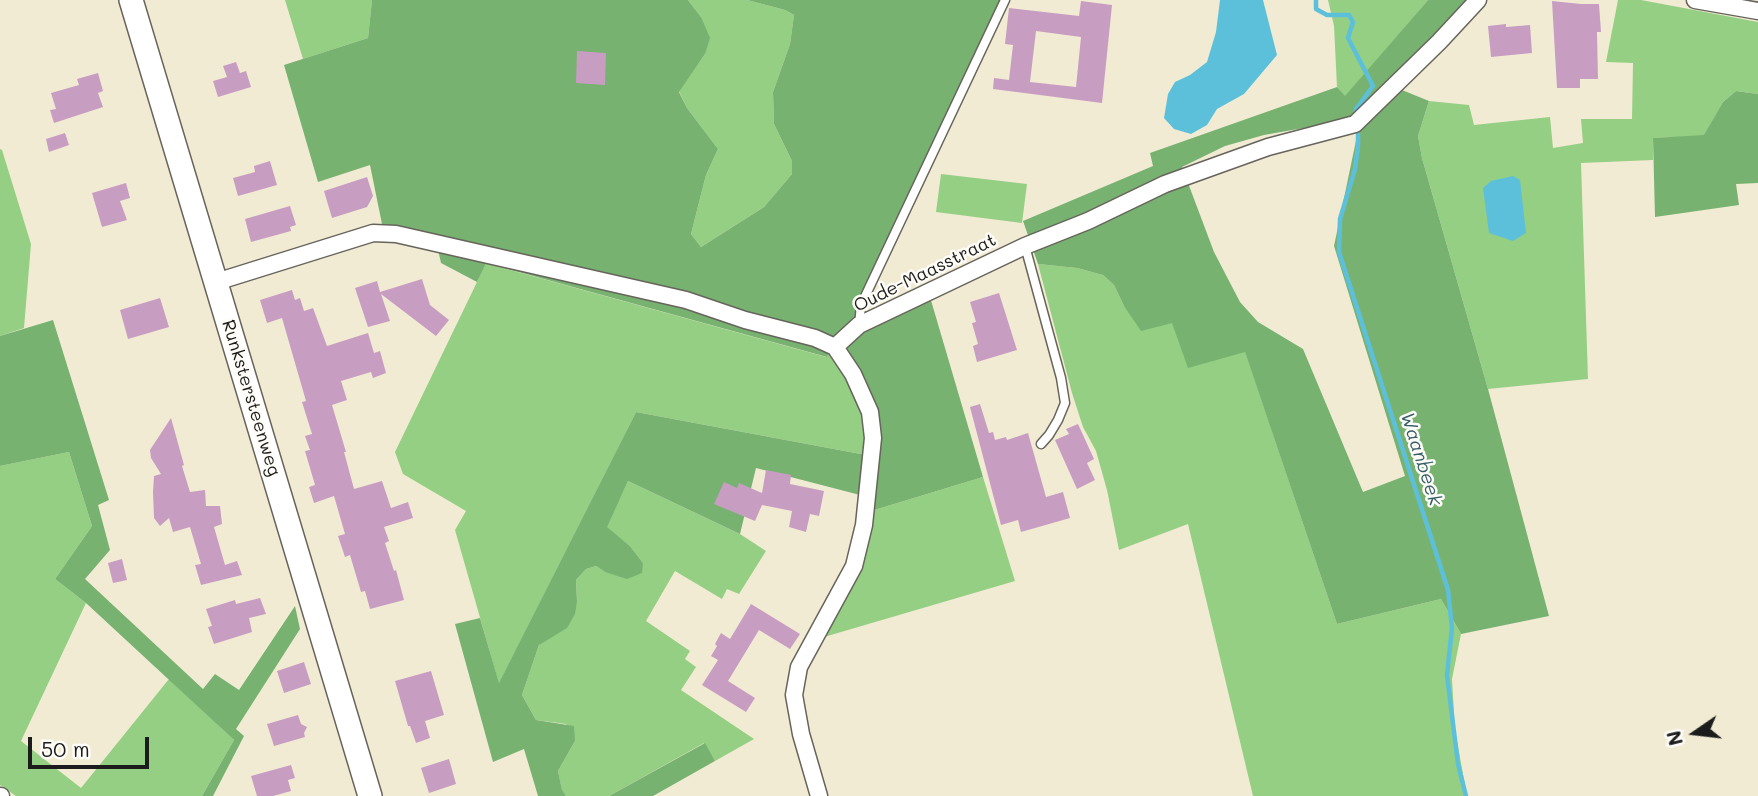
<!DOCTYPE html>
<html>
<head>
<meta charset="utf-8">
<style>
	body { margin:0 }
	#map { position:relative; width:1758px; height:796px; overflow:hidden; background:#f2ebd4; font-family:Mali,sans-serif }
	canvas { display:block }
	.north { position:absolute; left:1660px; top:698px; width:70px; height:70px; -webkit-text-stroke:5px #fdfcf7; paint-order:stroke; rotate:256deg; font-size:19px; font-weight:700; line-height:28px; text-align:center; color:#1c1c1c }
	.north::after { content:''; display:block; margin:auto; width:24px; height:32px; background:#1c1c1c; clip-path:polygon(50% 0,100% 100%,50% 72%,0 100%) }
	.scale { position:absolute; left:28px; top:737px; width:121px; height:32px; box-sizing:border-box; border:4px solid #1c1c1c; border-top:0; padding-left:9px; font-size:21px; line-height:24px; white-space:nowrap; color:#1c1c1c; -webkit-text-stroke:5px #fdfcf7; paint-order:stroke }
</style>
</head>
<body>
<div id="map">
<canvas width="1758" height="796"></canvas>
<div class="north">N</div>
<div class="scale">50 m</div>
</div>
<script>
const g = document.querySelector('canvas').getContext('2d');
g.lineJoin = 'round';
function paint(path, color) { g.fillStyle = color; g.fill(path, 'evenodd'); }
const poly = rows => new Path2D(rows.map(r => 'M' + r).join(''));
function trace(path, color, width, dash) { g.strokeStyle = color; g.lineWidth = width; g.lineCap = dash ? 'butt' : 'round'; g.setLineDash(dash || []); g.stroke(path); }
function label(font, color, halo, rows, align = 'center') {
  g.font = font + ' Mali,sans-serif'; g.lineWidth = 5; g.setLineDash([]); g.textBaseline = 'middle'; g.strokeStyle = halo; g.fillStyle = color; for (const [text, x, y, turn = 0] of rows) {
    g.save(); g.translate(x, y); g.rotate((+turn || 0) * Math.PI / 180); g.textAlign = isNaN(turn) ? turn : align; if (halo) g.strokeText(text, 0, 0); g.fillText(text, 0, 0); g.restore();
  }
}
paint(poly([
	[285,0,372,0,368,38,303,59],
	[688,0,747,0,785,10,794,15,790,44,773,92,774,124,792,161,792,174,764,207,701,247,691,234,706,175,718,149,687,108,679,91,705,54,701,17],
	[1328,0,1428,0,1345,97,1337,87,1334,26],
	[1618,0,1641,0,1758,22,1758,94,1736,91,1723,102,1704,136,1653,138,1653,160,1581,163,1588,379,1488,389,1422,158,1418,136,1429,101,1469,105,1474,125,1550,117,1553,148,1583,143,1581,119,1632,119,1633,63,1606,62],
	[0,149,2,150,31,244,24,328,0,336],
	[941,174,1027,184,1022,223,936,212],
	[485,263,826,357,831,346,858,400,865,427,866,455,636,412,499,684,455,530,466,511,403,474,395,452,477,282],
	[1038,264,1077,268,1103,275,1114,285,1124,306,1172,323,1245,351,1337,624,1441,599,1461,634,1452,679,1455,730,1467,796,1253,796,1188,524,1119,550,1107,490,1096,451,1083,427,1072,393],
	[69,452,92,526,55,579,86,603,21,741,81,788,169,679,234,740,202,796,16,796,0,785,0,466],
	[983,477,1015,581,824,637,871,511],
	[628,481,740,534,766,551,739,594,727,589,722,599,675,571,646,621,690,651,685,659,696,667,681,690,754,739,715,761,704,743,609,796,566,796,562,791,558,771,575,741,566,724,536,720,522,695,539,645,577,601,576,580,586,569,596,566,605,572,643,563,630,546,606,527]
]), '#94cf83');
paint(poly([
	[372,0,688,0,701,17,710,38,705,54,679,92,687,108,718,149,706,175,691,234,701,247,764,207,792,174,792,161,774,124,773,92,790,44,794,15,785,10,747,0,1001,0,859,304,864,315,930,297,983,477,871,511,881,437,880,422,875,401,864,376,841,340,835,335,827,357,486,263,477,282,441,263,435,236,413,229,382,224,370,165,318,182,284,65,368,38],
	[1428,0,1471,0,1349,120,1264,135,1225,146,1182,167,1214,252,1240,302,1258,322,1303,349,1363,492,1405,476,1334,246,1358,131,1402,90,1429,101,1418,136,1422,158,1488,389,1549,616,1461,634,1441,599,1337,624,1245,352,1188,368,1172,323,1141,331,1124,306,1114,285,1103,275,1077,268,1038,264,1023,221,1153,166,1150,153,1337,87,1345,96],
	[1736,91,1758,94,1758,183,1736,184,1739,205,1655,217,1653,138,1704,135,1723,102],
	[53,320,109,500,98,505,110,550,85,579,203,689,215,674,239,690,295,606,300,629,236,729,244,736,213,796,202,796,234,740,86,603,55,579,92,526,69,452,0,466,0,336],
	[636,412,866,455,860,495,756,468,740,534,628,481,607,527,630,546,643,563,642,573,627,579,605,572,596,566,586,569,576,580,577,601,575,614,567,628,539,645,522,695,536,720,574,726,575,741,558,771,562,790,566,796,538,796,524,749,493,762,455,624,480,618,499,683],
	[705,743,715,761,653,796,609,796]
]), '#77b271');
paint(poly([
	[1220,0,1263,0,1277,55,1244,94,1217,109,1207,125,1191,134,1174,129,1164,118,1168,94,1175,82,1190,75,1207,62,1216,32],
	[1513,176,1520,180,1526,233,1513,241,1489,233,1483,188,1491,181]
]), '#5dc0db');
trace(poly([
	[1316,0,1316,9,1327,15,1349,15,1353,22,1348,38,1373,86,1356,109,1356,117],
	[1358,134,1358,146,1355,169,1340,219,1339,252,1448,590,1452,628,1447,675,1458,764,1466,796]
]), '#5dc0db', 4.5);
paint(poly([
	[1081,1,1112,5,1102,103,993,89,994,78,1009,80,1013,45,1005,44,1009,8,1079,16],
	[1036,31,1081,37,1076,87,1030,82],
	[1552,1,1581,4,1599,4,1601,32,1597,32,1598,79,1580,79,1580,88,1557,88],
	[1506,24,1506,27,1530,25,1532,53,1491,57,1488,26],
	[577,51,606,53,605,85,576,83],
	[236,62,240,73,246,71,251,87,218,97,213,81,227,77,223,66],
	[98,73,103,91,98,93,103,107,54,123,50,110,56,109,51,93,79,85,77,79],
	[65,133,69,145,49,152,46,139],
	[270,161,277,185,238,196,233,178,255,172,254,166],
	[367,177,373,196,367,207,332,218,324,191],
	[126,183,130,198,120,201,127,220,102,227,92,193],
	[290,206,296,225,290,227,291,231,251,242,245,219],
	[422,279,430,305,449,320,436,336,381,294,390,321,368,327,355,288,377,281,380,292],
	[292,290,295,300,300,298,304,311,313,308,327,346,368,333,374,353,380,351,386,373,373,378,371,372,341,381,347,400,332,405,346,452,344,452,354,489,382,481,391,508,408,502,413,518,384,527,389,541,385,543,394,571,396,570,404,600,370,609,365,591,361,592,350,555,345,557,338,536,345,534,334,496,314,503,309,487,315,485,305,451,310,450,305,436,312,434,302,402,306,401,282,318,267,323,260,300],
	[999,293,1017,350,977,362,973,346,978,344,972,323,976,322,970,302],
	[160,298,169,327,128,339,120,310],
	[980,404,989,433,993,432,995,440,1006,437,1007,440,1028,433,1046,497,1063,492,1070,518,1021,532,1018,520,1001,525,970,407],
	[171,418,184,465,182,466,190,492,205,490,206,506,220,506,222,524,214,527,225,565,237,561,242,575,201,585,195,565,201,564,190,527,173,532,169,518,160,526,154,518,153,492,154,476,161,474,151,458,150,450],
	[1078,424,1094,459,1087,463,1095,480,1077,489,1055,440,1069,434,1066,429],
	[766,470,791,475,790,484,824,491,819,516,810,514,806,532,789,527,792,511,762,505,755,521,714,504,724,482,737,488,739,483,762,493],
	[122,559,127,580,113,583,108,563],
	[260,598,266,614,249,618,252,632,214,644,208,627,212,626,206,609,235,600,236,604],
	[751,604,800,634,790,649,759,630,728,681,755,698,746,712,702,685,718,660,711,656,717,646,715,644,721,633,730,639],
	[304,662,311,684,284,693,277,671],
	[431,671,444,715,425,721,430,738,416,743,410,726,408,726,395,681],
	[298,715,301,724,307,727,304,733,305,737,274,746,267,724],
	[449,759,456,784,429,793,421,768],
	[291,765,295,778,288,780,291,791,273,796,257,796,251,776]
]), '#c89dc2');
const lane = poly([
	[1025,246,1061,378,1065,403,1058,420,1049,435,1041,444],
	[859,325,861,305,1005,0]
]);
const street = poly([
	[1695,0,1758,11],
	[216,282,373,233,396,234,686,300,745,320,815,338,835,347],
	[835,347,859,325,1025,246,1088,221,1165,184,1268,147,1355,124,1439,42,1478,0],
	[0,796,1,796],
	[819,796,801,734,794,695,799,667,854,566,864,525,873,438,870,412,853,374,835,347]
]);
const secondary = poly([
	[131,0,370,796]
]);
trace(lane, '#67645c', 11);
trace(street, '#67645c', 19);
trace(secondary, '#67645c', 26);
trace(lane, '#fff', 8);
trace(street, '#fff', 16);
trace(secondary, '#fff', 23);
label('18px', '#1c1c1c', '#fdfcf7', [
	["Oude-Maasstraat",925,273,-26],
	["Runkstersteenweg",251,398,73]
]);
label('italic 19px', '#365e68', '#fdfcf7', [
	["Waanbeek",1421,459,72]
]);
</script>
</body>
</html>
